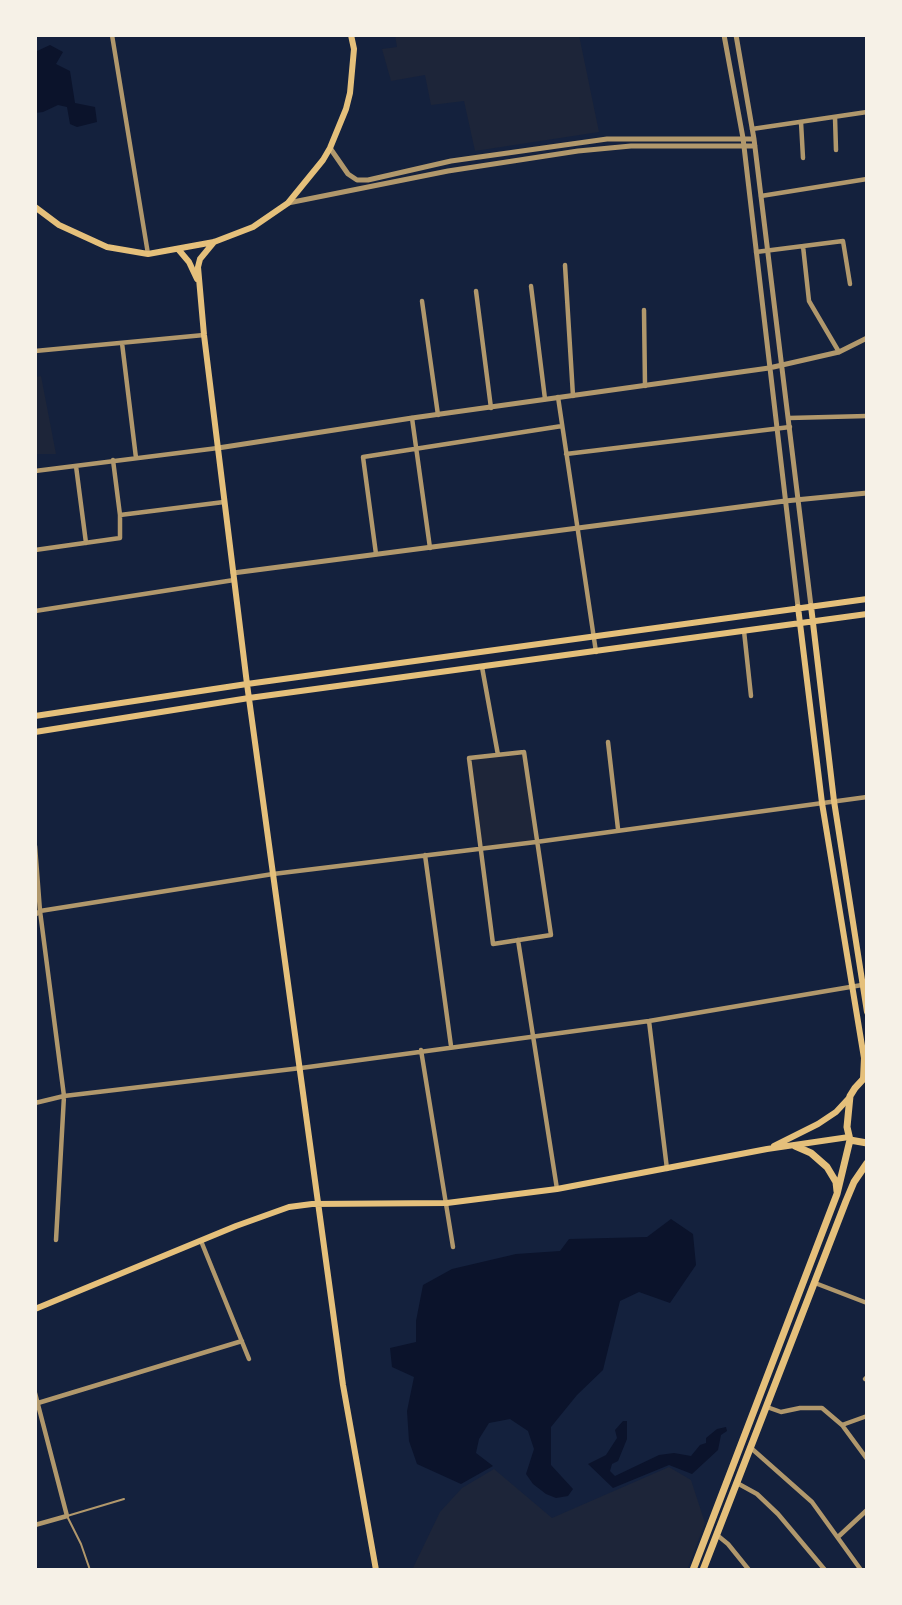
<!DOCTYPE html>
<html>
<head>
<meta charset="utf-8">
<style>
	body { margin:0 }
	#map { position:relative; width:902px; height:1605px; overflow:hidden; background:#14213d; font-family:Inter,sans-serif }
	canvas { display:block }
	.frame { position:absolute; inset:0; border:37px solid #f6f1e7; pointer-events:none }
</style>
</head>
<body>
<div id="map">
<canvas width="902" height="1605"></canvas>
<div class="frame"></div>
</div>
<script>
const g = document.querySelector('canvas').getContext('2d');
g.lineJoin = 'round';
function paint(path, color) { g.fillStyle = color; g.fill(path, 'evenodd'); }
const poly = rows => new Path2D(rows.map(r => 'M' + r).join(''));
function trace(path, color, width, dash) { g.strokeStyle = color; g.lineWidth = width; g.lineCap = dash ? 'butt' : 'round'; g.setLineDash(dash || []); g.stroke(path); }
paint(poly([
	[395,35,579,35,599,132,475,151,464,101,431,105,425,75,391,81,382,49,397,47],
	[41,376,56,454,35,454,35,377],
	[524,752,536,842,482,847,469,758],
	[669,1467,691,1480,705,1523,687,1570,412,1570,440,1512,462,1488,494,1469,552,1518]
]), '#1d2539');
paint(poly([
	[50,45,63,52,56,64,70,71,75,103,95,107,97,122,77,127,70,124,67,107,58,105,43,112,35,113,35,52],
	[671,1219,693,1234,696,1265,670,1303,639,1292,620,1301,603,1370,577,1395,551,1427,551,1465,573,1489,568,1496,556,1498,546,1494,533,1484,526,1474,534,1449,528,1431,510,1419,489,1423,479,1439,476,1453,493,1466,461,1484,417,1464,409,1441,407,1411,414,1377,392,1367,390,1348,416,1342,416,1321,423,1285,452,1269,516,1254,560,1251,569,1239,647,1237],
	[623,1421,627,1421,627,1439,618,1461,612,1464,610,1471,615,1476,659,1455,674,1453,691,1456,700,1445,706,1443,706,1438,717,1429,726,1427,727,1431,721,1435,718,1450,692,1474,669,1465,613,1488,588,1464,606,1455,617,1438,615,1430]
]), '#0b132b');
trace(poly([
	[90,1570,81,1544,67,1516,124,1499]
]), '#b1986c', 2);
trace(poly([
	[112,35,148,254],
	[835,117,836,150],
	[801,122,803,158],
	[752,129,867,112],
	[761,196,867,179],
	[803,246,809,301,839,352],
	[756,252,843,241,850,284],
	[565,265,573,396],
	[531,286,545,399],
	[476,291,491,408],
	[422,301,438,415],
	[644,310,645,386],
	[122,343,136,458],
	[35,351,204,335],
	[558,397,596,652],
	[412,418,430,548],
	[789,418,867,416],
	[566,454,790,427],
	[76,466,86,543],
	[35,471,218,448],
	[120,515,224,502],
	[35,550,120,538,120,515,113,460],
	[376,554,363,457,562,426],
	[35,611,234,580],
	[744,631,751,696],
	[482,667,498,755],
	[608,742,618,829],
	[524,752,551,935,493,944,469,758,524,752],
	[35,846,40,911,64,1096,56,1240],
	[425,855,451,1046],
	[35,915,40,911,273,874,536,842,867,797],
	[518,940,557,1189],
	[649,1021,667,1169],
	[421,1050,453,1247],
	[35,1103,64,1096,301,1068,649,1021,862,985],
	[201,1241,249,1359],
	[815,1283,867,1303],
	[865,1379,867,1377],
	[35,1393,67,1516,35,1525],
	[38,1403,242,1341],
	[767,1407,781,1412,800,1408,822,1408,842,1425,867,1459],
	[842,1425,867,1416],
	[751,1448,812,1502,861,1570],
	[737,1483,757,1494,778,1514,825,1570],
	[717,1535,728,1544,749,1570],
	[838,1537,867,1510]
]), '#b1986c', 4.5);
trace(poly([
	[724,35,743,138,798,607],
	[736,35,754,139,811,606],
	[330,148,348,174,357,180,368,180,451,161,607,139,754,139],
	[288,203,448,171,578,151,631,146,755,146],
	[218,448,412,418,769,368,839,352,867,338],
	[233,573,785,501,867,493]
]), '#b1986c', 5);
trace(poly([
	[35,207,59,225,107,247,148,254,214,242,253,227,288,203,323,160,330,148,346,109,350,93,354,49,351,35],
	[214,242,200,259,198,267,204,335,247,684,343,1385,376,1570],
	[178,249,189,262,197,279],
	[811,606,834,801,867,1012],
	[798,607,822,803,864,1058,863,1079],
	[35,716,247,684,867,599],
	[35,732,249,698,867,614],
	[774,1146,818,1124,836,1112,849,1098],
	[35,1309,236,1226,289,1207,312,1204,447,1203,557,1189,767,1149,849,1137]
]), '#e5c07b', 6);
trace(poly([
	[867,1075,855,1088,850,1096,847,1127,850,1140,867,1143],
	[795,1146,811,1153,827,1167,836,1182,837,1191],
	[693,1570,837,1194,850,1140],
	[703,1570,846,1201,854,1182,867,1163]
]), '#e5c07b', 7);
</script>
</body>
</html>
